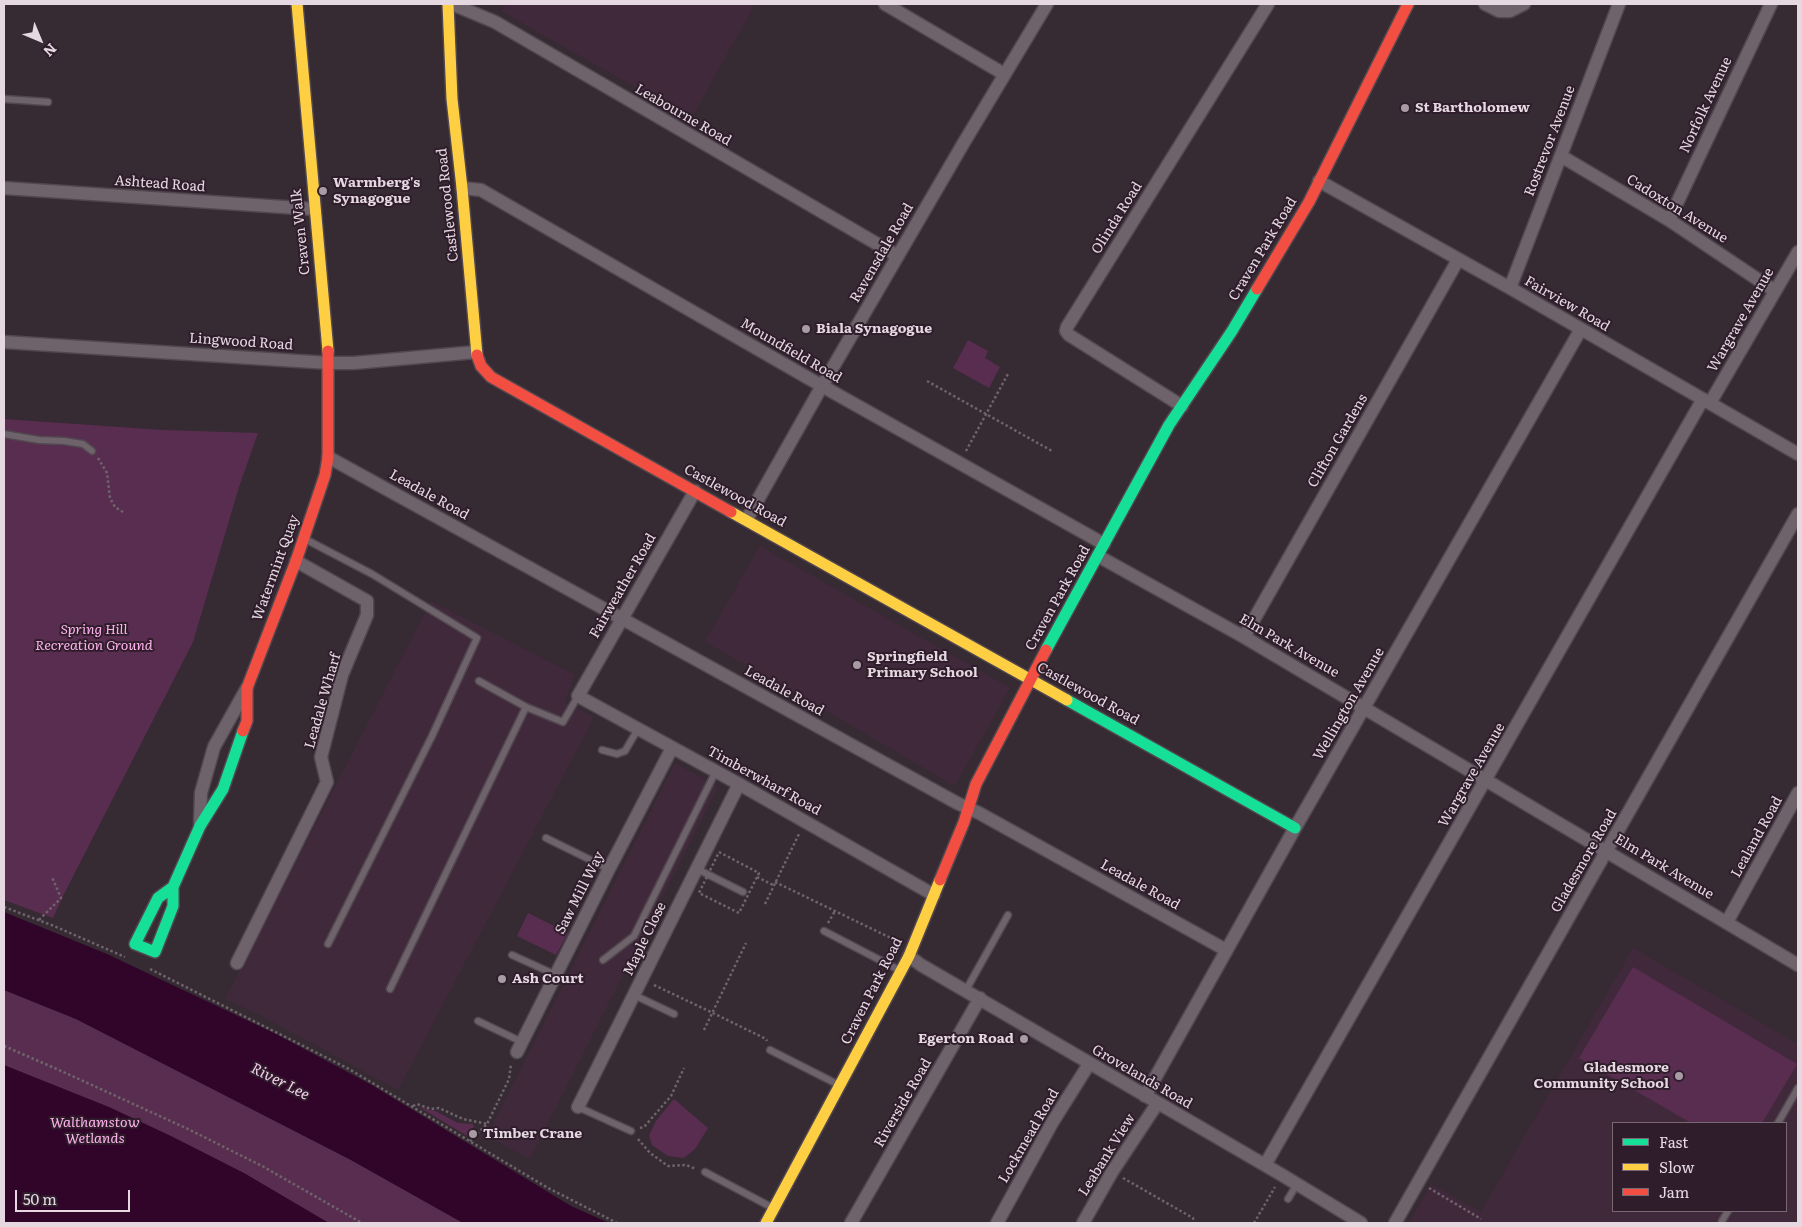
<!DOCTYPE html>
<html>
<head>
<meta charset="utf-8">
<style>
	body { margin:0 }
	#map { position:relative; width:1802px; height:1227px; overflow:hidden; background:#362a33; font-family:Literata,serif }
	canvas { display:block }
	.frame { position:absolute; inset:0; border:5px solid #e5d8e1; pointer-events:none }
	.legend { position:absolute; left:1612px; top:1122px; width:175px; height:90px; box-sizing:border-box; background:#2f1d2b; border:1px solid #786874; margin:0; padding:6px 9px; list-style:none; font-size:15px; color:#e5d8e1 }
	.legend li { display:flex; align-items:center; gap:10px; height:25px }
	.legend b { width:25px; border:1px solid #786874 }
	.north { position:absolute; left:15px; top:15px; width:50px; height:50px; -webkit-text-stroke:4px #2f1d2b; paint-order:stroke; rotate:135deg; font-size:14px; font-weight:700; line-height:20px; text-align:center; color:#e5d8e1 }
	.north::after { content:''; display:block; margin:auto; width:18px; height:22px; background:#e5d8e1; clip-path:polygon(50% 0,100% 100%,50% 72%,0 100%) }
	.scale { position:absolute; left:15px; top:1190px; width:115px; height:22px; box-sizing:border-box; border:2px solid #e5d8e1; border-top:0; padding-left:6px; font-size:15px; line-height:18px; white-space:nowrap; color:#e5d8e1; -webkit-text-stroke:4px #2f1d2b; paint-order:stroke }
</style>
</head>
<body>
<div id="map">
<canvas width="1802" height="1227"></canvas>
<div class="frame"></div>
<ul class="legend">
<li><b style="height:6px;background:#16e098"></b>Fast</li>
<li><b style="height:6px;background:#ffcf43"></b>Slow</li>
<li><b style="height:6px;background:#f24e42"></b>Jam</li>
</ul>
<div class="north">N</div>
<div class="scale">50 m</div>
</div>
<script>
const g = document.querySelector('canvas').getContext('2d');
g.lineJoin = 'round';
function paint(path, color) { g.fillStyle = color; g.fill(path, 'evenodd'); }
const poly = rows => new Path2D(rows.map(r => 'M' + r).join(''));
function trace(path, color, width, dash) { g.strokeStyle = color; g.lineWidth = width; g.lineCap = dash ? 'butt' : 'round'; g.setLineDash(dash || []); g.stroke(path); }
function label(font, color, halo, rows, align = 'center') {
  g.font = font + ' Literata,serif'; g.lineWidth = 4; g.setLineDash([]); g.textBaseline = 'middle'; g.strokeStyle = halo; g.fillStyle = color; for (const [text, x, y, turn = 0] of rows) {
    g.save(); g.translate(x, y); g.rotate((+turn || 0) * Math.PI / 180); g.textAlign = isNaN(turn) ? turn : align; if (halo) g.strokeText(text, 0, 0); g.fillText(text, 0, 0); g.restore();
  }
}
paint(poly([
	[505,4,755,4,691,119,501,11],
	[760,546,1010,688,956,784,951,784,815,704,705,642],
	[431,601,575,675,564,702,594,717,398,1090,262,1016,225,999],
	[675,763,718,787,530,1159,487,1136],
	[1633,948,1798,1044,1798,1223,1409,1223,1431,1184,1481,1212],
	[1613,1123,1786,1123,1786,1211,1613,1211]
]), '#41293c');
paint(poly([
	[968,340,988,351,985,358,1000,367,989,388,953,368],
	[4,419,163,430,258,433,239,487,193,642,64,894,53,918,4,900],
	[528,913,568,933,556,955,517,936],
	[1633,967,1797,1064,1762,1123,1691,1123,1579,1058],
	[4,990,76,1019,351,1160,463,1223,4,1223],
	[674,1099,708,1128,695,1149,684,1158,668,1156,652,1145,649,1135,656,1121],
	[419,1107,435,1111,458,1123,473,1124,474,1129,469,1137]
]), '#592d50');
paint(poly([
	[4,912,107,954,276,1034,370,1084,571,1206,609,1223,463,1223,351,1160,76,1019,4,990],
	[4,1065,109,1107,171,1136,244,1173,329,1223,4,1223]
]), '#300529');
const lane = poly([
	[4,99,48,102],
	[4,434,39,440,64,441,83,444,92,451],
	[305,539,372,574,477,638,432,736,328,944],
	[479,681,526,707],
	[602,750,617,754,625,751,638,729],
	[546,838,609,869],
	[697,869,743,892],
	[824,931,899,970],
	[512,955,556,975],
	[603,960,634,936,716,771],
	[390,989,526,707,563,722,578,696],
	[966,990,1008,915],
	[634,995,674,1014],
	[478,1021,522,1042],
	[770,1050,839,1085],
	[578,1107,631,1131],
	[1778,1123,1798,1088],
	[705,1172,773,1208],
	[1288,1199,1297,1184],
	[1722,1221,1728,1211]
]);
const street = poly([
	[452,4,495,22,898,256],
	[885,4,1004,74],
	[1485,4,1499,11,1510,11,1524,4],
	[1561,156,1669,220,1775,291],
	[1319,181,1510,288,1798,454],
	[4,188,313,209],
	[462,188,481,190,822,386,1104,544],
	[1669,220,1771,4],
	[1510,288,1619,4],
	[4,342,329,363,354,363,476,352],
	[1710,403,1798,252],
	[1182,406,1069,335,1066,331,1067,327,1268,4],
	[328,457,957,803,979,813,1226,950],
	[695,491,578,696,739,784,934,895],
	[747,519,822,386,963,144,1047,4],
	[1098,556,1244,637,1798,965],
	[1244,637,1458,260],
	[200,825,201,793,214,747,247,688],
	[1727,922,1798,793],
	[909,956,921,965,1282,1175,1361,1223],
	[237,963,327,782,321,757,342,675,367,615,367,601,296,561],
	[517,1052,609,869,672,748],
	[1145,1096,1295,828,1581,329],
	[578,1107,739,784],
	[1265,1165,1703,399],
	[851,1223,980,998],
	[997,1223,1052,1123,1089,1064],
	[1083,1223,1112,1172,1157,1104],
	[1395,1223,1798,514]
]);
const fast = poly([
	[1046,650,1169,425,1232,331,1257,289],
	[1067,700,1295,828],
	[173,887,158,898,135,944,155,952,173,906,173,887,200,826,223,789,243,731]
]);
const slow = poly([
	[297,4,328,351],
	[448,4,452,99,462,188,477,355],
	[731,512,1067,700],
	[766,1223,909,956,940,880]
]);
const jam = poly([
	[1257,289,1309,202,1408,4],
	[477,355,481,366,491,377,731,512],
	[243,731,247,721,247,688,296,561,325,475,328,457,328,351],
	[940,880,964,822,976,784,1046,650]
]);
trace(lane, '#51474e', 9);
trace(street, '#51474e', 15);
trace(fast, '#51474e', 14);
trace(slow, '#51474e', 14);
trace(jam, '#51474e', 14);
trace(poly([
	[927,381,1052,451],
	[966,451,1009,372],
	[98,458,107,473,110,498,115,507,123,512],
	[719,852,759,873,739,913,699,893,719,852],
	[757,877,773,885],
	[775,882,897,941],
	[765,904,799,834],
	[4,907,54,926,125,957],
	[39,920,61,898,52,877],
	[828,923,835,911],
	[150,969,349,1069,548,1188,617,1223],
	[654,985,713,1013,766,1039,767,1041],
	[704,1030,746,943],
	[4,1046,59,1070,188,1129,262,1166,362,1223],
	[413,1106,417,1104,431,1109,439,1108,463,1119,487,1124],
	[640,1128,644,1127,671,1096,684,1068],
	[638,1139,650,1153,668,1166,686,1165,696,1169],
	[470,1141,487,1124,509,1079,511,1064],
	[1123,1178,1193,1218,1194,1223],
	[1429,1188,1481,1219],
	[1254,1223,1275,1187]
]), '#6e646b', 2.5, [2.5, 2.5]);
trace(lane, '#6e636b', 6);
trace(street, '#6e636b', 12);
trace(fast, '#16e098', 11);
trace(slow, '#ffcf43', 11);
trace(jam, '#f24e42', 11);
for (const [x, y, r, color] of [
	[1405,108,5,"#a89ba4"],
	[323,191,5,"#a89ba4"],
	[806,329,5,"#a89ba4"],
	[857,665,5,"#a89ba4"],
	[502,979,5,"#a89ba4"],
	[1024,1039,5,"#a89ba4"],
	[1679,1076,5,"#a89ba4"],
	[473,1134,5,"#a89ba4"]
]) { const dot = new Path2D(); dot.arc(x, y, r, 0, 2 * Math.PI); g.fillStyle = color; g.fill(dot); trace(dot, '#2f1d2b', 2); }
label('14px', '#e5d8e1', '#2f1d2b', [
	["Norfolk Avenue",1706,105,-65],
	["Leabourne Road",683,115,30],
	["Rostrevor Avenue",1550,141,-69],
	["Ashtead Road",160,184,4],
	["Castlewood Road",448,205,-96],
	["Cadoxton Avenue",1677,209,32],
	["Olinda Road",1117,218,-58],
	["Craven Walk",301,232,-96],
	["Craven Park Road",1263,249,-59],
	["Ravensdale Road",882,253,-60],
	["Fairview Road",1567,304,30],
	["Wargrave Avenue",1741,320,-60],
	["Lingwood Road",241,342,4],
	["Moundfield Road",791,351,30],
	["Clifton Gardens",1338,441,-60],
	["Leadale Road",429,495,29],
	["Castlewood Road",735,496,29],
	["Watermint Quay",276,568,-70],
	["Fairweather Road",623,586,-60],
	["Craven Park Road",1058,598,-61],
	["Elm Park Avenue",1289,646,30],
	["Leadale Road",784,691,29],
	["Castlewood Road",1088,694,29],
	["Leadale Wharf",323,701,-74],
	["Wellington Avenue",1349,704,-60],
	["Wargrave Avenue",1472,775,-60],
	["Timberwharf Road",764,781,29],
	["Lealand Road",1757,837,-61],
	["Gladesmore Road",1584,861,-60],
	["Elm Park Avenue",1664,867,31],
	["Leadale Road",1140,885,29],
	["Saw Mill Way",580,893,-63],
	["Maple Close",645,939,-64],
	["Craven Park Road",872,991,-63],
	["Grovelands Road",1142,1077,30],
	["Riverside Road",903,1103,-60],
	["Lockmead Road",1029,1136,-60],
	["Leabank View",1107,1155,-58]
]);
label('bold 14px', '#e5d8e1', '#2f1d2b', [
	["St Bartholomew",1415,108],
	["Warmberg's",333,183],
	["Synagogue",333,199],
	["Biala Synagogue",816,329],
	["Springfield",867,657],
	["Primary School",867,673],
	["Ash Court",512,979],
	["Egerton Road",1014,1039,"right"],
	["Gladesmore",1669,1068,"right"],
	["Community School",1669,1084,"right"],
	["Timber Crane",483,1134]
], 'left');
label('italic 14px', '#feb2ec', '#2f1d2b', [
	["Spring Hill",94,630],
	["Recreation Ground",94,646],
	["Walthamstow",95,1123],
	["Wetlands",95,1139]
]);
label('italic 15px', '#f6cfec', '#2f1d2b', [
	["River Lee",280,1082,27]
]);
</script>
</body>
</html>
